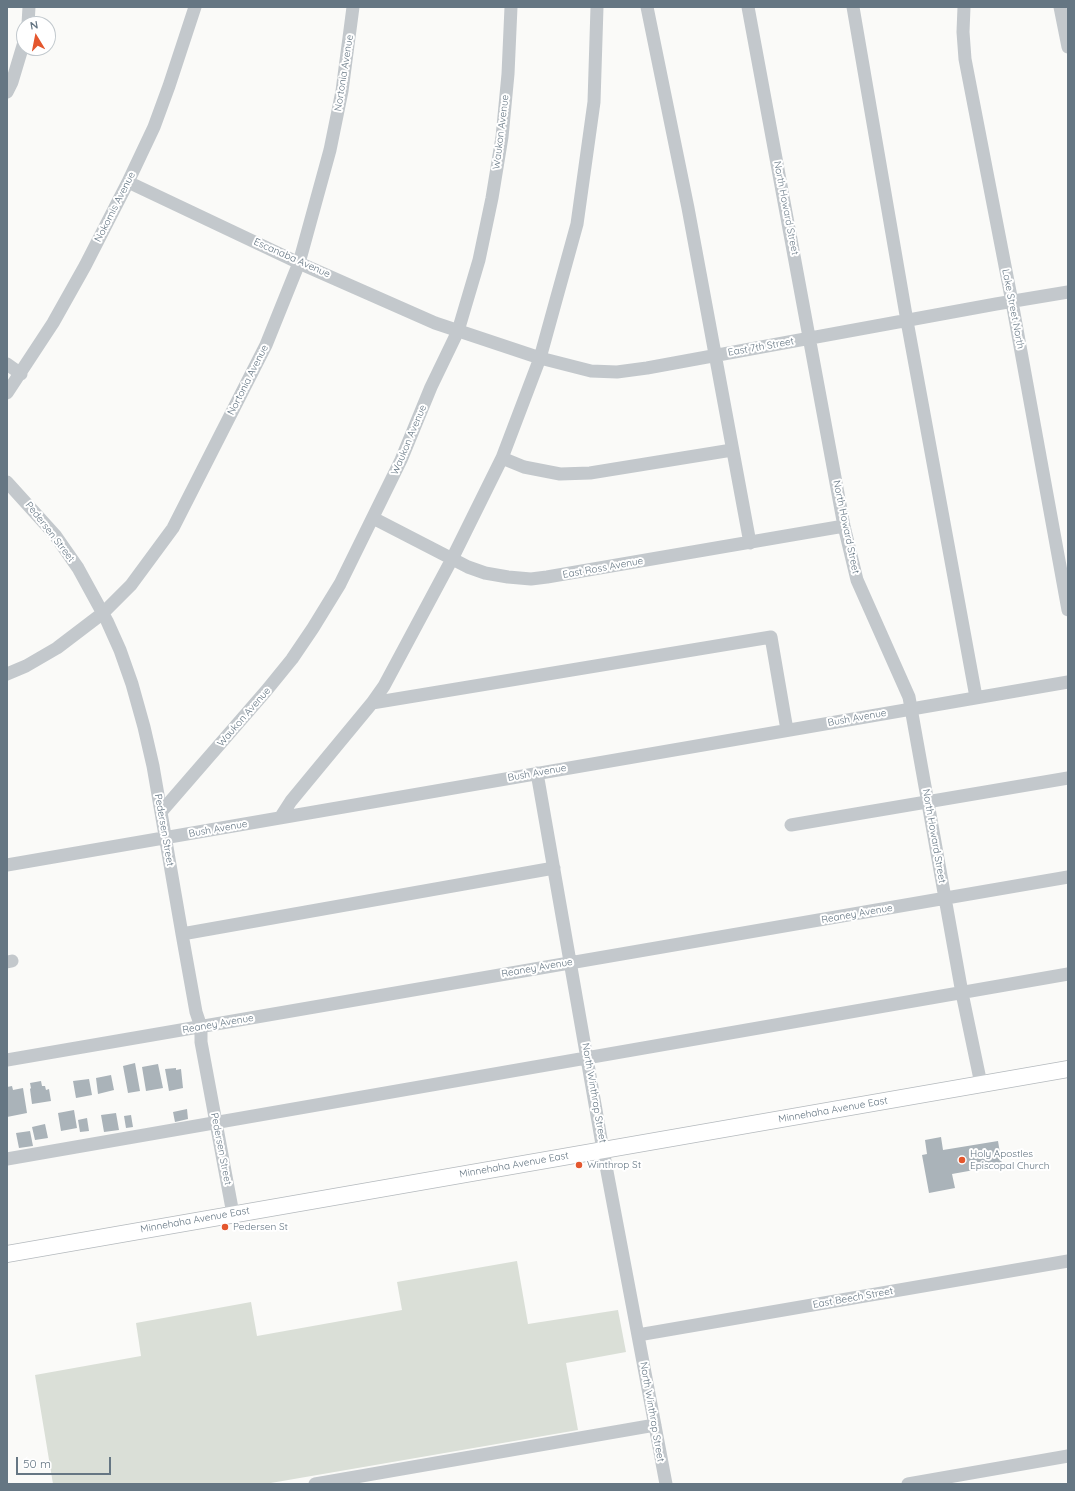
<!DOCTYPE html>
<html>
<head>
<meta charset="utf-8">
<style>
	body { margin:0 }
	#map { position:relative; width:1075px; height:1491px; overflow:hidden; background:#fafaf8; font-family:Quicksand,sans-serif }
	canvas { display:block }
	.frame { position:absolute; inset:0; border:8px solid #657683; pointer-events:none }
	.north { position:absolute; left:16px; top:16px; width:40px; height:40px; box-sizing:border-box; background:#fff; border:1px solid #c1c8cd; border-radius:50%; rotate:350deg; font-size:11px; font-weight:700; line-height:16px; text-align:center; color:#657683 }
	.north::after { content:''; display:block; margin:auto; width:14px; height:18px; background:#e4572e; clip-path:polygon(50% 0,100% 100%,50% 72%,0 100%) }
	.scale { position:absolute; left:16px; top:1457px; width:95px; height:18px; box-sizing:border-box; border:2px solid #657683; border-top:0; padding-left:5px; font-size:12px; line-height:14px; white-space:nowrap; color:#657683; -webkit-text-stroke:3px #fff; paint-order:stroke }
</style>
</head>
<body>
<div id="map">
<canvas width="1075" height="1491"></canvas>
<div class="frame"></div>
<div class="north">N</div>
<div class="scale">50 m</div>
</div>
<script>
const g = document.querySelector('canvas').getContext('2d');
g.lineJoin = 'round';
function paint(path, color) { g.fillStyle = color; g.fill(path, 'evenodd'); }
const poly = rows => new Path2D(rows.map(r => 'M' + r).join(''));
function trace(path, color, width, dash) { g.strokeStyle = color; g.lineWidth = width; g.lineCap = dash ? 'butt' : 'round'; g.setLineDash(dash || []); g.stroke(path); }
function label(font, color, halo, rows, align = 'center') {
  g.font = font + ' Quicksand,sans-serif'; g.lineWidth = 4; g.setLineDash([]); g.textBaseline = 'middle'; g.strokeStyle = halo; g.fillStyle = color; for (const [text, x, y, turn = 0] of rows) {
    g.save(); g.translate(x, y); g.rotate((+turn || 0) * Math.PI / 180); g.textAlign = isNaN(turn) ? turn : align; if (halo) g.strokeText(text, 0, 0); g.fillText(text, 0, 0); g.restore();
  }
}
paint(poly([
	[517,1261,528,1324,618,1310,626,1352,566,1363,578,1430,265,1484,53,1484,35,1375,141,1356,136,1323,251,1302,257,1336,402,1310,397,1282]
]), '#dadfd7');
paint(poly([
	[135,1063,140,1091,128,1093,123,1066],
	[158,1064,163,1088,146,1091,142,1067],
	[176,1068,176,1070,181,1069,183,1088,169,1091,165,1069],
	[111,1075,114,1090,98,1094,96,1078],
	[89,1079,92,1095,76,1098,73,1081],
	[41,1081,42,1086,45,1086,46,1090,49,1089,51,1101,32,1104,30,1089,31,1088,30,1083],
	[12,1086,13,1090,23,1088,27,1113,7,1117,7,1087],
	[187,1109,188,1119,175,1122,173,1112],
	[74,1110,77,1128,61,1131,58,1113],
	[116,1113,119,1130,104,1132,101,1115],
	[131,1115,133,1127,126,1128,124,1116],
	[87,1118,89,1131,80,1132,78,1120],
	[45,1124,48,1138,35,1140,32,1127],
	[30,1131,33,1146,19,1148,16,1133],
	[941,1137,943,1150,998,1141,1002,1165,952,1174,955,1188,929,1193,922,1155,927,1154,925,1140]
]), '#aab3b9');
const major = poly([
	[7,1254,1068,1069]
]);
trace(major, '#b5babe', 18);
trace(poly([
	[647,7,688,208,750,543],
	[748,7,844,526,857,580,909,697,962,993,981,1084],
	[853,7,907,321,976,697],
	[964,7,963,32,965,59,1012,302,1068,610],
	[1060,7,1068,47],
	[28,24,29,7],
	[7,92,12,82,24,42],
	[128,182,299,263,435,323,540,358,591,371,617,372,647,368,996,304,1068,292],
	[7,364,21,374],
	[7,393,53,323,85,266,128,182,154,127,169,86,195,7],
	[502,458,524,467,560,474,590,473,732,450],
	[7,482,55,535,78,568,107,621,120,650,132,684,144,727,153,766,182,934,196,1012,201,1027,201,1042,233,1214],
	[373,518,468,567,485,573,508,577,531,579,547,577,844,526],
	[7,674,26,666,57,648,103,613,131,585,173,528,266,345,299,263,330,150,342,91,353,7],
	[372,703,771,637,787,730],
	[537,773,603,1150,666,1484],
	[161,812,266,691,292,659,313,628,340,584,401,460,431,387,458,331,479,260,492,198,502,137,508,74,511,7],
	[280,818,291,801,372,703,384,686,452,559,502,458,540,358,577,224,594,102,597,7],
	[791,825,1068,778],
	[7,865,1068,682],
	[182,934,554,868],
	[7,962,12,961],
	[7,1060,1068,877],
	[7,1159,1068,974],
	[638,1335,1068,1261],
	[315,1484,655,1425],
	[908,1484,1068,1456]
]), '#c3c8cc', 13);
trace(major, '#fff', 16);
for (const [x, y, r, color] of [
	[962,1160,4,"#e4572e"],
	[579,1165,4,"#e4572e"],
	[225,1227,4,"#e4572e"]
]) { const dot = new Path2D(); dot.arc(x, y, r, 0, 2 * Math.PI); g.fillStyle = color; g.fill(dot); trace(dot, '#fff', 1.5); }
label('10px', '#657683', '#fff', [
	["Nortonia Avenue",344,73,-81],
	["Waukon Avenue",501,132,-83],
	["Nokomis Avenue",115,207,-63],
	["North Howard Street",786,208,79],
	["Escanaba Avenue",292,258,24],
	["Lake Street North",1013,309,79],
	["East 7th Street",761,347,-10],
	["Nortonia Avenue",248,380,-63],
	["Waukon Avenue",409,440,-67],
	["North Howard Street",846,527,78],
	["Pedersen Street",50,532,52],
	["East Ross Avenue",603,568,-10],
	["Waukon Avenue",244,717,-49],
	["Bush Avenue",857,718,-10],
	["Bush Avenue",537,773,-10],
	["Bush Avenue",218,829,-10],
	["Pedersen Street",164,830,80],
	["North Howard Street",934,836,80],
	["Reaney Avenue",857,914,-10],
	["Reaney Avenue",537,968,-10],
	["Reaney Avenue",218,1024,-10],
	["North Winthrop Street",594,1093,80],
	["Minnehaha Avenue East",833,1110,-10],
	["Pedersen Street",221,1149,79],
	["Minnehaha Avenue East",514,1165,-10],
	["Minnehaha Avenue East",195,1220,-10],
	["East Beech Street",853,1298,-10],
	["North Winthrop Street",652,1412,80]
]);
label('10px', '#657683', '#fff', [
	["Holy Apostles",970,1154],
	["Episcopal Church",970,1166],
	["Winthrop St",587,1165],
	["Pedersen St",233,1227]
], 'left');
</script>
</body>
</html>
